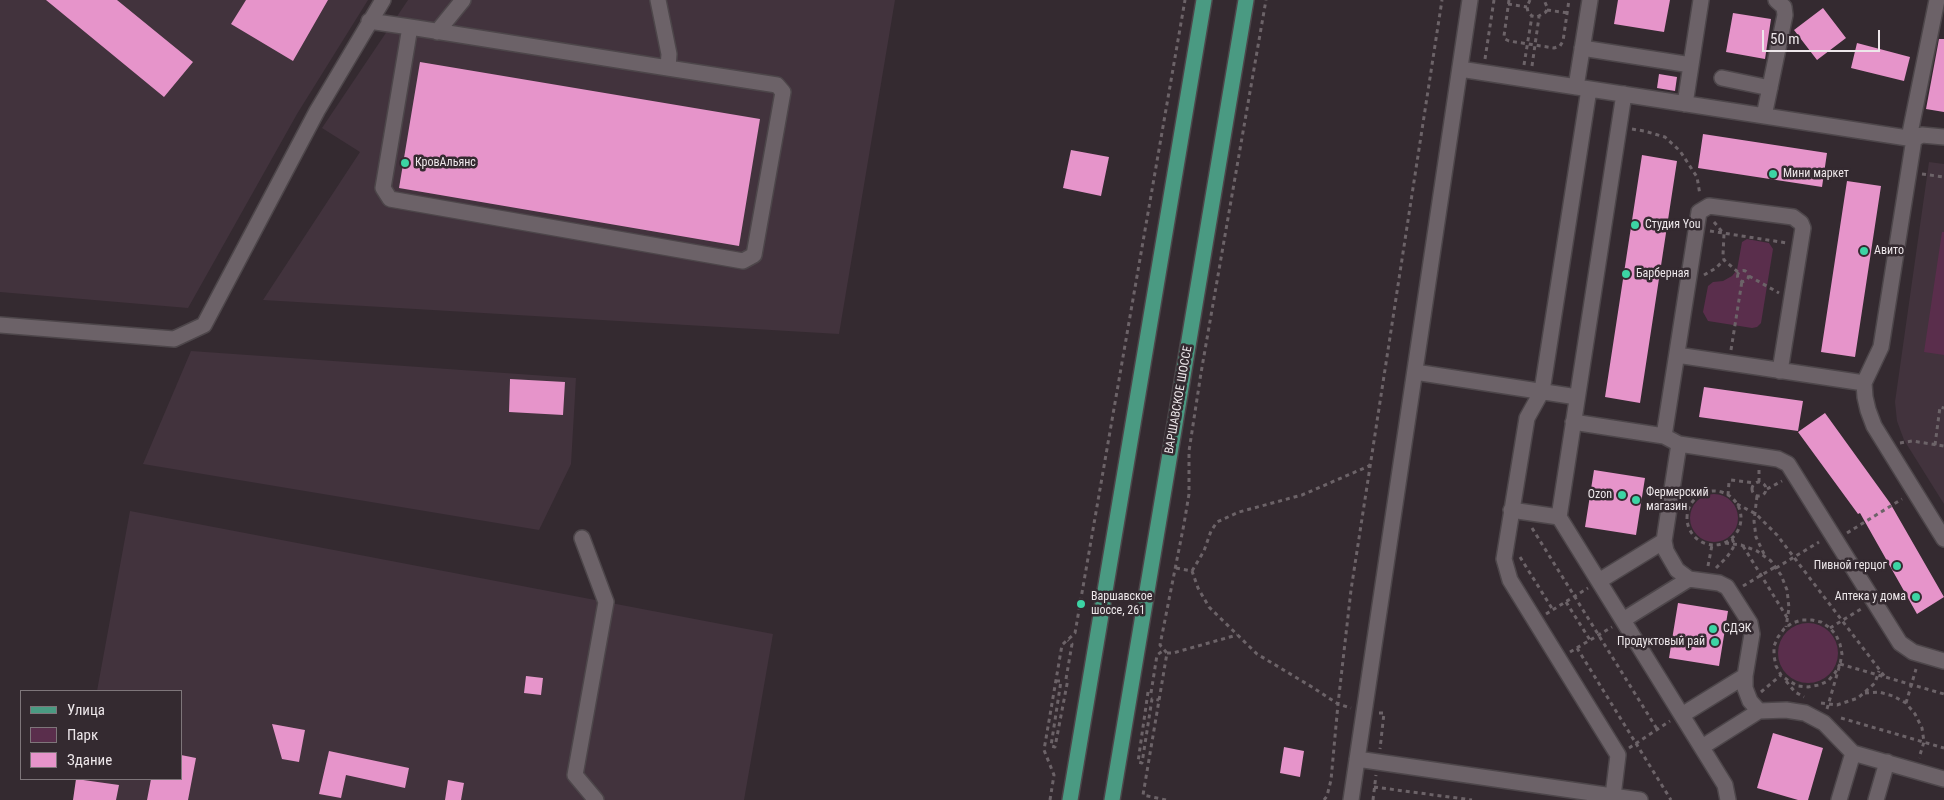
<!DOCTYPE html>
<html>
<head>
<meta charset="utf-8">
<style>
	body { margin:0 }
	#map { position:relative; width:1944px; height:800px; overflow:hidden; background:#342a30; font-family:"Roboto Condensed",sans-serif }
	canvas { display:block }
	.legend { position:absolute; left:20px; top:690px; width:162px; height:90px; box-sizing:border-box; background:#342a30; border:1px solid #7e767a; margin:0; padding:6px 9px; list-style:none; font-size:15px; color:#ede7ea }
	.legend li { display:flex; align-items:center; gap:10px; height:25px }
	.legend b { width:25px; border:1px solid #7e767a }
	.scale { position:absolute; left:1762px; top:30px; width:118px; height:22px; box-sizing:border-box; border:2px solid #ede7ea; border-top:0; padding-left:6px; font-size:15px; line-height:18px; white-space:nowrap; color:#ede7ea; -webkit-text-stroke:4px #342a30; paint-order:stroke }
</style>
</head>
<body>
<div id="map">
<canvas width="1944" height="800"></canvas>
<ul class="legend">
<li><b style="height:6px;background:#4a9a82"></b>Улица</li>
<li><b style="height:14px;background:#5a2e4c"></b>Парк</li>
<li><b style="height:14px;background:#e694ca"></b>Здание</li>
</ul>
<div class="scale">50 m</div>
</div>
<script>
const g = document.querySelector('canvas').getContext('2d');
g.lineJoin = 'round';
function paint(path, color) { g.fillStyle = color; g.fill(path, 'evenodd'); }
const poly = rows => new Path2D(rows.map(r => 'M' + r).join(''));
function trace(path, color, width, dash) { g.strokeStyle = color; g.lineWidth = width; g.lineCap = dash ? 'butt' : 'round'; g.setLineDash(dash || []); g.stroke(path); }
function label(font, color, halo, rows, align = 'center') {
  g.font = font + ' "Roboto Condensed",sans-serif'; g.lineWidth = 5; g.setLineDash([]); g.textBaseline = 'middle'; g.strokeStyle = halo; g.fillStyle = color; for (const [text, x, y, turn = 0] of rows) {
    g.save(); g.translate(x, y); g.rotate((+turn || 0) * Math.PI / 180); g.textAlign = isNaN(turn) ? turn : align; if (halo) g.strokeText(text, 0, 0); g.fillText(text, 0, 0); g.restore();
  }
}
paint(poly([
	[0,0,368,0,297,114,188,308,0,292],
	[408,0,895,0,839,334,263,300,360,152,322,128],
	[1929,162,1944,164,1944,504,1904,440,1897,421,1895,402],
	[191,351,576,378,571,464,539,530,143,464],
	[130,511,773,634,744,800,77,800,81,779,181,779,181,691,97,691]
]), '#42333d');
paint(poly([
	[1942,232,1944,232,1944,355,1924,352],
	[1747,239,1769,243,1773,249,1761,323,1757,327,1752,328,1708,321,1703,312,1708,286,1713,282,1723,281,1732,276,1737,270,1742,242],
	'1690 518a24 24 0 1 1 48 0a24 24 0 1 1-48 0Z',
	'1778 653a30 30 0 1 1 60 0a30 30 0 1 1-60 0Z'
]), '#5a2e4c');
paint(poly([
	[46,0,117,0,193,62,164,97],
	[246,0,328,0,293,61,231,24],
	[1618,0,1670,0,1664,32,1614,24],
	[1823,8,1846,38,1817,60,1794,30],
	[1733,13,1771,19,1765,59,1726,52],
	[1939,39,1944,39,1944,112,1926,109],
	[1857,43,1910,57,1904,81,1851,68],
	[420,62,760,119,739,246,399,188],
	[1659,74,1677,77,1675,91,1657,88],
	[1703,134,1827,153,1822,187,1698,168],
	[1071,150,1109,157,1101,196,1063,188],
	[1642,155,1677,161,1640,403,1605,397],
	[1847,181,1881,186,1855,357,1821,352],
	[510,379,565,382,563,415,509,412],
	[1704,387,1803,401,1798,431,1699,417],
	[1825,413,1890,503,1944,597,1917,614,1860,513,1858,514,1798,432],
	[1594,470,1645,478,1636,535,1585,527],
	[1678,603,1728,611,1719,666,1669,658],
	[526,676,543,678,541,695,524,693],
	[272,724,305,730,299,762,282,759],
	[1773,733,1823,748,1808,800,1798,800,1757,788],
	[1284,747,1304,751,1300,777,1280,773],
	[329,751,409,768,405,788,346,775,341,798,319,794],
	[181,755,196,758,188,800,147,800,151,779,181,779],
	[76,779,119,785,116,800,73,800],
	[448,780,464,783,461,800,445,800]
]), '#e694ca');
const minor = poly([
	[658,0,669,54,668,68],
	[369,21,410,27,668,68,777,85,783,92,754,255,743,261,390,199,383,188,410,27],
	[437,32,463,0],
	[1582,48,1691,65],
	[1460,69,1914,139,1922,135,1944,137],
	[1722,78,1770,88],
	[1576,87,1590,0],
	[1589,89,1542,391,1527,418,1504,559,1510,580,1618,755,1613,796],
	[1624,94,1559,517,1725,785,1728,800],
	[1685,104,1701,0],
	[1764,116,1785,15,1784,7,1776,0],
	[1909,138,1937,0],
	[1914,139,1881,347,1864,383,1865,397,1868,410,1874,426,1944,539],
	[0,325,174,339,204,325,317,111,383,0],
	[1677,355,1864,383],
	[1415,372,1577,397],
	[1573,422,1664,436,1679,444,1664,541,1666,551,1677,570,1689,579,1719,583,1727,587,1750,623,1752,634,1745,676,1745,688,1750,701,1759,711,1786,710,1805,713,1824,723,1853,753,1944,779],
	[1664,436,1699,212,1709,206,1793,217,1801,223,1803,228,1780,371],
	[1679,444,1778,459,1788,464,1900,643,1913,652,1944,661],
	[1511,510,1559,517],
	[582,538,606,602,575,775,596,800],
	[1599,581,1664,541],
	[1623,620,1689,579],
	[1682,715,1745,676],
	[1702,747,1759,711],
	[1357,759,1640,800],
	[1351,800,1470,0],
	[1839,800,1853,753],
	[1876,800,1887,762]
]);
const major = poly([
	[1070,800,1204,0],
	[1112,800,1246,0]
]);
trace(minor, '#4d464a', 18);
trace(major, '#4d464a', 18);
trace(poly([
	[1509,0,1504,36,1505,39,1509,41,1554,48,1560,46,1563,41,1569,0],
	[1530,0,1527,7,1528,12,1532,16,1537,17,1546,12,1547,7,1544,0],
	[1508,4,1527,7],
	[1547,10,1568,13],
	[1485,59,1494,0],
	[1524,65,1532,16],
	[1532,66,1539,17],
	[1632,129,1644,131,1665,137,1680,151,1697,177,1700,195],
	[1922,174,1944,177],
	[1714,222,1724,234,1723,255,1724,260,1739,273],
	[1710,231,1787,243],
	'1737.5 276a5.5 5.5 0 1 1 11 0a5.5 5.5 0 1 1-11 0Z',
	[1704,275,1716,268,1724,260],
	[1749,276,1779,293],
	[1731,350,1742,281],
	[1900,443,1912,441,1944,446],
	[1935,445,1940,407,1944,408],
	'1752 489a7 7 0 1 1 14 0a7 7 0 1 1-14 0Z',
	[1759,482,1759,470],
	[1767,489,1782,481],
	'1687 518a27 27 0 1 1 54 0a27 27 0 1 1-54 0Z',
	[1728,495,1729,482,1731,480,1755,483],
	[1757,496,1754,521,1756,537,1765,556],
	[1737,504,1756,514,1777,535,1885,677],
	[1532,528,1657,729],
	[1847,533,1902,499],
	[1725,543,1741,545,1757,551,1771,561,1781,575,1787,590,1789,608,1786,627],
	[1743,546,1788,619],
	[1520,557,1553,610],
	[1708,566,1712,545],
	[1176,568,1192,571,1198,588,1209,607,1257,654,1312,687,1338,704,1351,708],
	[1716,568,1727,557,1733,548,1734,544,1732,538],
	[1776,568,1819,542],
	[1192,571,1204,551,1211,531,1217,522,1239,512,1302,495,1369,466,1371,463],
	[1743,586,1775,567],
	[1566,602,1590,640],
	[1546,614,1588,588],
	[1830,628,1861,609],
	[1577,648,1671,800],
	[1570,652,1612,627],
	[1167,653,1173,653,1237,635],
	[1840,664,1944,694],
	[1066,679,1072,644,1068,640],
	[1056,681,1061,681,1051,746,1055,747,1068,679],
	[1786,681,1795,692,1804,697],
	[1148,692,1138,762,1142,763,1152,699,1159,700],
	[1761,692,1781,675],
	[1151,693,1157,655,1164,650],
	[1865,693,1879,692,1893,696,1906,703,1915,714,1922,728,1924,742,1919,758],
	[1821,703,1837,705,1858,698,1875,683,1879,671],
	[1906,703,1916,669],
	[1827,709,1840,664,1842,654,1840,644,1836,635,1830,628,1821,622,1812,620,1802,620,1792,623,1784,629,1778,637,1774,646,1774,656,1776,666,1781,675,1789,681,1798,686,1808,687,1819,685,1828,681,1835,673,1840,664],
	[1379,713,1384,713,1380,749],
	[1841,718,1944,748],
	[1629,748,1670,721],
	[1374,787,1472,800],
	[1050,800,1054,775,1044,750,1062,645,1075,633,1185,0],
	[1166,800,1143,795,1167,653,1160,645,1184,524,1189,494,1189,451,1201,373,1266,0],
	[1324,800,1327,796,1331,780,1338,704,1351,590,1442,0],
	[1373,800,1376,775]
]), '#6c6368', 3, [4, 4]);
trace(minor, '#6c6268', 15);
trace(major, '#4a9a82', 15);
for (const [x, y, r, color] of [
	[405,163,5,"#3cd4a4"],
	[1773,174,5,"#3cd4a4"],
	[1635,225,5,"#3cd4a4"],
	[1864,251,5,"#3cd4a4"],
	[1626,274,5,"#3cd4a4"],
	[1622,495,5,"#3cd4a4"],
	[1636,500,5,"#3cd4a4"],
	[1897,566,5,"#3cd4a4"],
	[1916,597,5,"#3cd4a4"],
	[1081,604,5,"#3cd4a4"],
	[1713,629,5,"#3cd4a4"],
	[1715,642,5,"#3cd4a4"]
]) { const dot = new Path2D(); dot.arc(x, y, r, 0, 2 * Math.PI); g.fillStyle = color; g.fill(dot); trace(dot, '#342a30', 2); }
label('12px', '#ede7ea', '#342a30', [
	["КровАльянс",415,163],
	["Мини маркет",1783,174],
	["Студия You",1645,225],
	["Авито",1874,251],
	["Барберная",1636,274],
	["Фермерский",1646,493],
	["магазин",1646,507],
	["Ozon",1612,495,"right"],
	["Пивной герцог",1887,566,"right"],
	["Варшавское",1091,597],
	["шоссе, 261",1091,611],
	["Аптека у дома",1906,597,"right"],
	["СДЭК",1723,629],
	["Продуктовый рай",1705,642,"right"]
], 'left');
label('12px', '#ede7ea', '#342a30', [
	["ВАРШАВСКОЕ ШОССЕ",1179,400,-80]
]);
</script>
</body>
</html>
